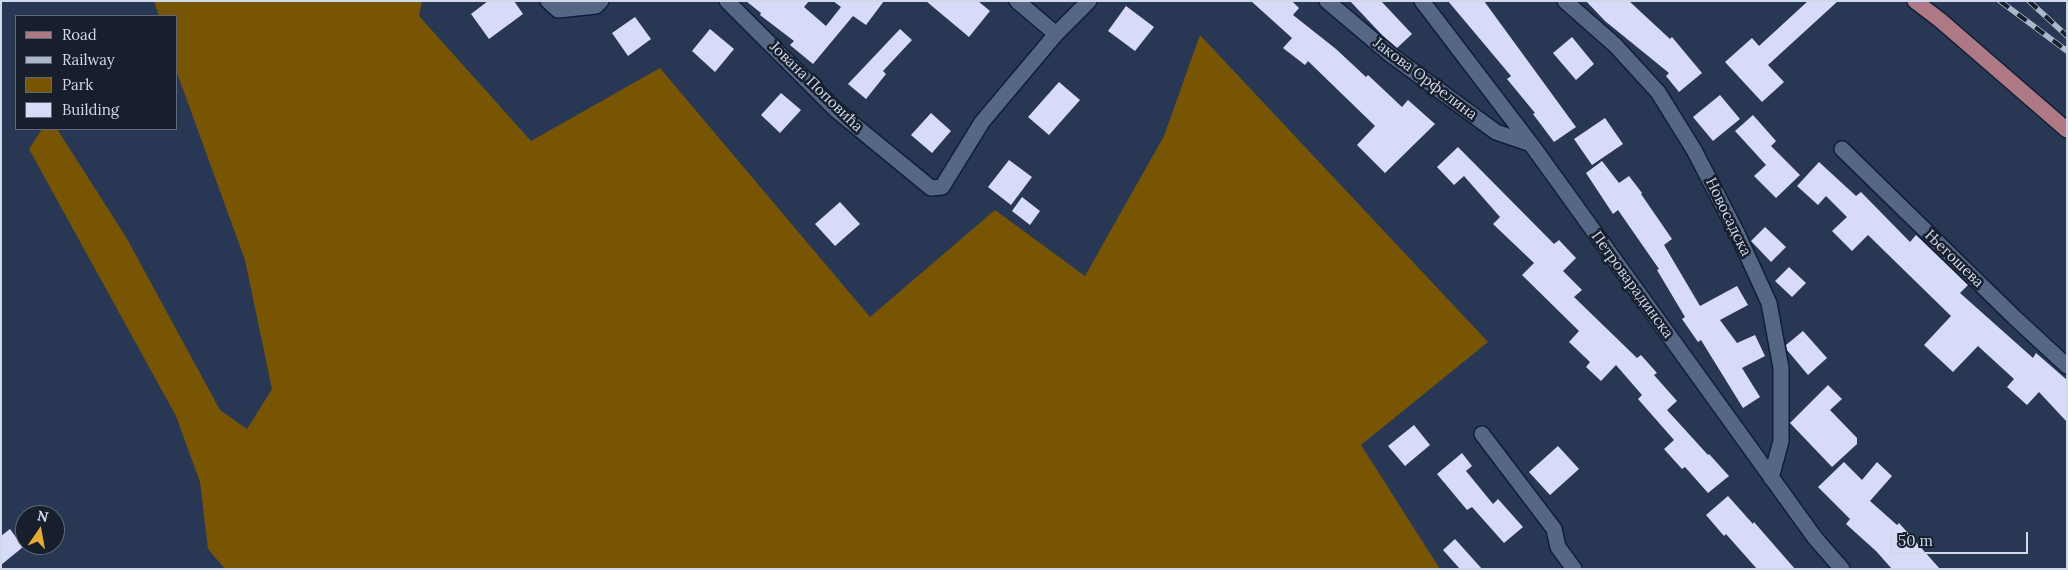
<!DOCTYPE html>
<html>
<head>
<meta charset="utf-8">
<style>
	body { margin:0 }
	#map { position:relative; width:2068px; height:570px; overflow:hidden; background:#283854; font-family:Lora,serif }
	canvas { display:block }
	.frame { position:absolute; inset:0; border:2px solid #cfd9eb; pointer-events:none }
	.legend { position:absolute; left:15px; top:15px; width:162px; height:115px; box-sizing:border-box; background:#181f2c; border:1px solid #616978; margin:0; padding:6px 9px; list-style:none; font-size:15px; color:#cfd9eb }
	.legend li { display:flex; align-items:center; gap:10px; height:25px }
	.legend b { width:25px; border:1px solid #616978 }
	.north { position:absolute; left:15px; top:505px; width:50px; height:50px; box-sizing:border-box; background:#181f2c; border:1px solid #616978; border-radius:50%; rotate:12deg; font-size:14px; font-weight:700; line-height:20px; text-align:center; color:#cfd9eb }
	.north::after { content:''; display:block; margin:auto; width:18px; height:22px; background:#e5ad35; clip-path:polygon(50% 0,100% 100%,50% 72%,0 100%) }
	.scale { position:absolute; left:1890px; top:532px; width:138px; height:22px; box-sizing:border-box; border:2px solid #cfd9eb; border-top:0; padding-left:6px; font-size:15px; line-height:18px; white-space:nowrap; color:#cfd9eb; -webkit-text-stroke:4px #181f2c; paint-order:stroke }
</style>
</head>
<body>
<div id="map">
<canvas width="2068" height="570"></canvas>
<div class="frame"></div>
<ul class="legend">
<li><b style="height:6px;background:#ae7984"></b>Road</li>
<li><b style="height:6px;background:#acb7cb"></b>Railway</li>
<li><b style="height:14px;background:#775502"></b>Park</li>
<li><b style="height:14px;background:#d8dbf8"></b>Building</li>
</ul>
<div class="north">N</div>
<div class="scale">50 m</div>
</div>
<script>
const g = document.querySelector('canvas').getContext('2d');
g.lineJoin = 'round';
function paint(path, color) { g.fillStyle = color; g.fill(path, 'evenodd'); }
const poly = rows => new Path2D(rows.map(r => 'M' + r).join(''));
function trace(path, color, width, dash) { g.strokeStyle = color; g.lineWidth = width; g.lineCap = dash ? 'butt' : 'round'; g.setLineDash(dash || []); g.stroke(path); }
function label(font, color, halo, rows, align = 'center') {
  g.font = font + ' Lora,serif'; g.lineWidth = 5; g.setLineDash([]); g.textBaseline = 'middle'; g.strokeStyle = halo; g.fillStyle = color; for (const [text, x, y, turn = 0] of rows) {
    g.save(); g.translate(x, y); g.rotate((+turn || 0) * Math.PI / 180); g.textAlign = isNaN(turn) ? turn : align; if (halo) g.strokeText(text, 0, 0); g.fillText(text, 0, 0); g.restore();
  }
}
paint(poly([
	[154,1,422,1,419,16,531,141,660,68,870,317,995,210,1085,276,1164,136,1200,35,1488,342,1361,445,1440,569,225,569,208,549,200,482,176,416,29,149,42,129,57,129,126,237,220,410,247,429,272,389,245,260,176,70,176,16,159,16]
]), '#775502');
paint(poly([
	[488,1,514,1,523,14,489,39,471,14],
	[746,1,809,1,804,7,826,26,841,7,833,1,884,1,866,25,853,16,813,64,790,45,794,41,760,15,761,13],
	[926,1,978,1,990,11,969,37],
	[1251,1,1292,1,1299,8,1293,15,1336,49,1366,77,1368,75,1402,107,1408,100,1435,124,1385,173,1357,145,1375,126,1308,61,1305,65,1283,48,1292,38],
	[1350,1,1381,1,1412,34,1397,48,1383,36],
	[1448,1,1484,1,1576,127,1554,142,1533,114,1535,113,1507,79,1511,76],
	[1586,1,1629,1,1670,39,1672,37,1702,73,1679,92,1666,76,1669,73,1605,21],
	[1808,1,1838,1,1768,65,1784,82,1762,102,1725,62,1752,38,1759,46],
	[1126,6,1154,27,1135,51,1108,31],
	[635,17,651,39,628,56,612,33],
	[710,29,734,49,715,72,692,51],
	[900,29,912,40,883,71,886,74,866,99,848,84],
	[1572,37,1594,64,1576,80,1553,53],
	[1059,82,1080,100,1049,135,1028,117],
	[781,93,801,110,780,133,761,115],
	[1720,95,1740,119,1713,141,1693,117],
	[931,113,951,131,932,153,911,135],
	[1753,115,1776,141,1771,146,1800,175,1776,198,1754,176,1766,165,1735,131],
	[1605,118,1623,144,1592,165,1574,139],
	[1458,147,1554,244,1559,240,1576,258,1563,271,1582,290,1574,297,1637,358,1641,355,1657,373,1654,375,1677,401,1667,410,1708,455,1709,454,1729,476,1708,493,1685,467,1682,469,1664,449,1674,440,1638,399,1642,395,1616,365,1601,381,1586,367,1590,362,1569,342,1579,331,1522,275,1534,263,1493,224,1500,217,1464,176,1454,185,1437,167],
	[1009,160,1032,177,1011,205,988,187],
	[1602,161,1619,183,1629,176,1642,193,1641,194,1672,239,1664,245,1700,306,1737,286,1748,305,1720,320,1737,343,1755,335,1765,356,1742,368,1760,397,1743,408,1701,340,1698,342,1682,319,1685,317,1657,270,1659,269,1618,210,1613,214,1586,173],
	[1819,162,1856,196,1861,192,1910,242,1916,235,1968,285,1960,293,2033,358,2036,353,2067,380,2067,422,2039,392,2027,405,2007,387,2014,379,1978,346,1953,372,1924,345,1951,316,1868,235,1852,251,1832,231,1847,217,1826,196,1818,205,1797,186],
	[1022,197,1040,211,1030,225,1012,211],
	[840,202,860,224,835,246,815,224],
	[1765,227,1786,247,1771,262,1751,241],
	[1789,267,1806,283,1792,297,1775,281],
	[1803,331,1827,358,1808,375,1787,350,1786,345],
	[1828,385,1842,399,1830,410,1857,438,1857,444,1832,467,1790,423],
	[1414,425,1430,445,1405,466,1388,446],
	[1558,446,1579,469,1550,495,1529,472],
	[1462,453,1472,466,1466,471,1493,504,1498,499,1523,527,1504,543,1472,507,1467,510,1437,474],
	[1844,462,1862,480,1877,462,1892,476,1870,501,1897,525,1899,523,1940,569,1892,569,1876,551,1846,524,1850,519,1818,487],
	[1728,496,1753,524,1754,522,1795,569,1757,569,1726,534,1724,536,1706,515],
	[10,529,23,547,1,565,1,536],
	[1455,539,1482,569,1460,569,1443,550]
]), '#d8dbf8');
const minor = poly([
	[548,1,558,10,596,6,601,1],
	[727,1,836,110,931,188,942,187,982,122,1056,34,1089,1],
	[1017,1,1056,34],
	[1327,1,1391,55,1496,132,1531,144],
	[1422,1,1531,144,1815,538,1842,569],
	[1565,1,1615,45,1658,92,1694,150,1737,233,1769,303,1781,368,1781,441,1771,478],
	[1842,149,2014,317,2067,366],
	[1482,434,1554,529,1558,547,1574,569]
]);
const major = poly([
	[1915,1,1940,20,2067,130]
]);
trace(minor, '#101e38', 18);
trace(major, '#101e38', 18);
trace(minor, '#566786', 15);
trace(major, '#ae7984', 15);
const rail = poly([
	[2000,1,2067,51],
	[2029,1,2067,36]
]);
trace(rail, '#acb7cb', 5.5);
trace(rail, '#181f2c', 4, [11]);
label('15px', '#cfd9eb', '#181f2c', [
	["Јакова Орфелина",1425,79,37],
	["Јована Поповића",816,87,44],
	["Новосадска",1728,217,64],
	["Његошева",1954,259,44],
	["Петроварадинска",1632,285,54]
]);
</script>
</body>
</html>
